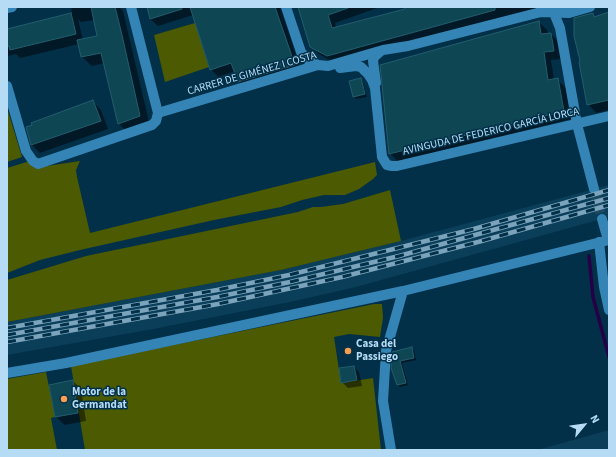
<!DOCTYPE html>
<html>
<head>
<meta charset="utf-8">
<style>
	body { margin:0 }
	#map { position:relative; width:616px; height:457px; overflow:hidden; background:#023049; font-family:"Source Sans 3",sans-serif }
	canvas { display:block }
	.frame { position:absolute; inset:0; border:8px solid #b6dbf5; pointer-events:none }
	.north { position:absolute; left:564px; top:405px; width:40px; height:40px; -webkit-text-stroke:3px #023049; paint-order:stroke; rotate:61deg; font-size:11px; font-weight:700; line-height:16px; text-align:center; color:#b6dbf5 }
	.north::after { content:''; display:block; margin:auto; width:14px; height:18px; background:#b6dbf5; clip-path:polygon(50% 0,100% 100%,50% 72%,0 100%) }
</style>
</head>
<body>
<div id="map">
<canvas width="616" height="457"></canvas>
<div class="frame"></div>
<div class="north">N</div>
</div>
<script>
const g = document.querySelector('canvas').getContext('2d');
g.lineJoin = 'round';
function paint(path, color) { g.fillStyle = color; g.fill(path, 'evenodd'); }
const poly = rows => new Path2D(rows.map(r => 'M' + r).join(''));
function trace(path, color, width, dash) { g.strokeStyle = color; g.lineWidth = width; g.lineCap = dash ? 'butt' : 'round'; g.setLineDash(dash || []); g.stroke(path); }
function label(font, color, halo, rows, align = 'center') {
  g.font = font + ' "Source Sans 3",sans-serif'; g.lineWidth = 3; g.setLineDash([]); g.textBaseline = 'middle'; g.strokeStyle = halo; g.fillStyle = color; for (const [text, x, y, turn = 0] of rows) {
    g.save(); g.translate(x, y); g.rotate((+turn || 0) * Math.PI / 180); g.textAlign = isNaN(turn) ? turn : align; if (halo) g.strokeText(text, 0, 0); g.fillText(text, 0, 0); g.restore();
  }
}
paint(poly([
	[609,185,609,217,356,287,290,302,148,330,7,355,7,322,281,270,397,242],
	[609,430,609,450,541,450,541,449]
]), '#0a3e59');
paint(poly([
	[195,23,209,67,165,82,154,35],
	[7,108,22,157,7,162],
	[30,161,40,167,80,161,76,170,77,177,90,233,375,162,377,175,373,179,359,189,345,195,324,195,302,200,281,207,214,220,80,250,40,260,7,273,7,168],
	[390,190,401,241,281,270,7,322,7,280,86,256,298,212,313,207,321,207,343,204],
	[374,304,382,304,383,318,380,337,349,334,334,337,341,383,373,378,381,450,85,450,71,366],
	[46,372,55,417,51,418,57,450,7,450,7,379]
]), '#4c5a01');
paint(poly([
	[71,7,119,7,123,11,150,126,128,133,119,124,105,63,92,66,82,57,79,44,20,58,16,54,8,56,7,55,7,30,72,14],
	[78,19,81,22,95,20,99,36,83,40],
	[148,7,280,7,302,73,246,89,239,82,235,71,218,77,211,69,193,15,158,26,150,19],
	[299,7,380,7,335,23,336,28,406,9,406,7,541,7,335,63,319,54,311,47],
	[609,13,609,110,596,113,588,104,593,14,596,18],
	[539,22,547,30,548,34,551,34,559,42,562,59,551,60,554,80,557,79,566,88,571,119,398,162,390,153],
	[361,79,363,82,367,97,356,99,353,97],
	[93,102,101,110,108,129,40,153,32,145,27,128],
	[411,348,414,350,416,360,402,363,408,385,400,387,398,385,393,353],
	[354,367,359,372,362,386,348,388,342,382],
	[73,381,81,389,86,421,64,425,56,416]
]), '#0007');
trace(poly([
	[589,256,593,297,609,357]
]), '#240047', 3.5);
const building = poly([
	[91,7,115,7,122,35,140,116,118,124,101,53,81,57,77,40,97,36,91,7],
	[147,7,181,7,182,9,150,19,147,7],
	[190,7,275,7,295,65,238,82,231,63,210,70,190,7],
	[298,7,347,7,348,8,328,15,332,28,405,9,404,7,495,7,495,10,327,56,310,47,298,7],
	[609,12,609,100,587,105,579,62,580,61,574,36,574,18,593,13,594,17,609,12],
	[71,13,76,34,10,50,9,46,7,47,7,29,71,13],
	[539,21,541,34,551,33,554,51,544,52,548,80,558,78,564,111,389,154,380,65,539,21],
	[361,78,365,94,353,97,349,81,361,78],
	[93,100,101,121,31,145,26,127,32,125,31,123,93,100],
	[412,347,414,358,400,361,406,383,397,385,391,368,392,352,412,347],
	[354,366,357,380,341,383,339,368,354,366],
	[73,380,78,413,55,417,49,385,73,380]
]);
paint(building, '#0e4654');
trace(building, '#235d6d', 1);
trace(poly([
	[594,189,602,219]
]), '#1d4a63', 10, [10, 5]);
trace(poly([
	[286,7,301,52,308,60,318,65],
	[7,8,12,7],
	[554,13,560,28,577,124,594,189],
	[340,68,356,66,361,67,368,74,372,80,375,88,382,157,387,165,392,166,397,166,609,116],
	[376,83,373,61,374,57,381,51],
	[7,86,26,151,33,161,38,164,152,125,156,121,158,113,131,7],
	[158,113,318,65,328,66,383,50,408,46,541,12,569,13,590,7],
	[602,219,608,240],
	[599,242,604,287,609,310],
	[7,373,66,363,403,291,609,240],
	[391,450,383,401,386,351,403,291]
]), '#3485b6', 10);
const rail = poly([
	[7,328,217,290,289,275,474,229,609,190],
	[7,335,217,297,290,282,399,256,609,198],
	[7,342,218,304,342,277,478,242,609,205]
]);
trace(rail, '#7ba3bc', 4.5);
trace(rail, '#023049', 3, [9]);
for (const [x, y, r, color] of [
	[348,351,4,"#fa9f4f"],
	[64,399,4,"#fa9f4f"]
]) { const dot = new Path2D(); dot.arc(x, y, r, 0, 2 * Math.PI); g.fillStyle = color; g.fill(dot); trace(dot, '#023049', 1.5); }
label('11px', '#b6dbf5', '#023049', [
	["CARRER DE GIMÉNEZ I COSTA",252,74,-16],
	["AVINGUDA DE FEDERICO GARCÍA LORCA",491,132,-13]
]);
label('bold 11px', '#b6dbf5', '#023049', [
	["Casa del",356,345],
	["Passiego",356,358],
	["Motor de la",72,393],
	["Germandat",72,406]
], 'left');
</script>
</body>
</html>
